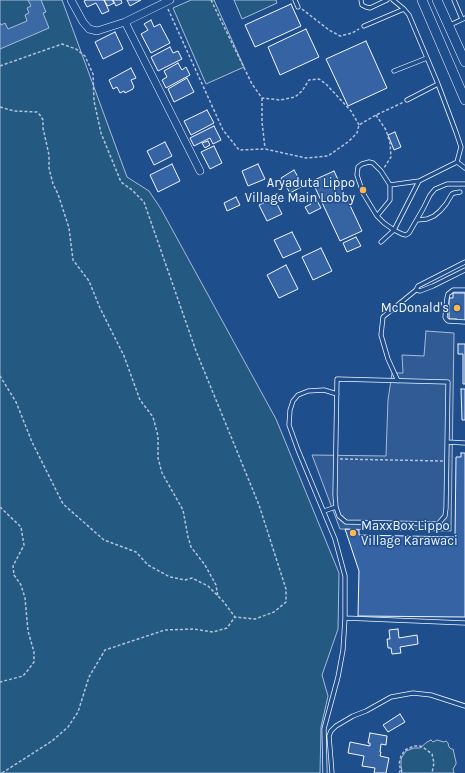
<!DOCTYPE html>
<html>
<head>
<meta charset="utf-8">
<style>
	body { margin:0 }
	canvas { display:block; background:#1f4e8c }
</style>
</head>
<body>
<canvas width="465" height="773"></canvas>
<script>
const g = document.querySelector('canvas').getContext('2d');
g.lineJoin = 'round';
function paint(path, color) { g.fillStyle = color; g.fill(path, 'evenodd'); }
const poly = rows => new Path2D(rows.map(r => 'M' + r).join(''));
function trace(path, color, width, dash) { g.strokeStyle = color; g.lineWidth = width; g.lineCap = dash ? 'butt' : 'round'; g.setLineDash(dash || []); g.stroke(path); }
function label(font, color, halo, rows, align = 'center') {
  g.font = font + ' Karla,sans-serif'; g.lineWidth = 3; g.setLineDash([]); g.textBaseline = 'middle'; g.strokeStyle = halo; g.fillStyle = color; for (const [text, x, y, turn = 0] of rows) {
    g.save(); g.translate(x, y); g.rotate((+turn || 0) * Math.PI / 180); g.textAlign = isNaN(turn) ? turn : align; if (halo) g.strokeText(text, 0, 0); g.fillText(text, 0, 0); g.restore();
  }
}
const green = poly([
	[0,0,62,0,127,177,149,191,161,209,276,419,339,573,338,629,322,675,328,696,321,727,320,773,0,773,0,0],
	[191,0,214,0,244,67,206,84,173,8,191,0],
	[234,0,276,0,277,3,242,19,234,0],
	[431,740,433,742,437,740,444,742,446,741,448,743,449,747,451,749,453,749,456,762,456,764,453,769,454,773,399,773,400,770,402,771,401,766,401,760,402,757,406,751,414,748,420,748,427,742,431,740]
]);
paint(green, '#245a82');
trace(green, '#a8bbd7', 1);
const parking = poly([
	[426,331,454,333,451,531,340,529,312,455,386,456,388,400,392,373,403,373,402,355,424,356,426,331]
]);
paint(parking, '#305b95');
trace(parking, '#a8bbd7', 1);
const water = poly([
	[28,0,41,0,46,12,43,13,49,28,0,49,0,23,1,25,5,23,8,29,27,21,25,15,29,13,27,8,31,6,28,0]
]);
paint(water, '#3b69a3');
trace(water, '#a8bbd7', 1);
const building = poly([
	[86,0,104,0,109,11,102,14,96,3,87,7,84,1,86,0],
	[104,0,112,0,114,3,108,6,104,0],
	[113,0,121,0,122,3,116,6,113,0],
	[127,0,141,0,130,6,127,0],
	[291,4,301,26,255,47,245,25,291,4],
	[151,20,154,27,160,24,170,43,151,53,141,34,148,30,144,24,151,20],
	[306,29,319,57,280,75,268,47,306,29],
	[115,32,123,49,103,59,95,42,115,32],
	[366,41,387,88,348,106,326,59,366,41],
	[170,47,173,53,178,51,182,59,158,71,151,57,170,47],
	[178,63,182,70,186,67,190,75,166,88,162,80,167,77,164,71,178,63],
	[131,68,136,78,131,80,134,87,133,88,133,89,125,93,124,91,120,93,117,87,113,89,109,80,131,68],
	[187,78,194,92,174,102,168,89,187,78],
	[207,110,214,123,191,135,184,121,207,110],
	[214,126,221,140,213,144,210,138,194,146,190,138,214,126],
	[395,132,401,147,394,150,388,135,395,132],
	[208,141,210,145,205,148,202,143,208,141],
	[165,142,172,156,154,165,147,151,165,142],
	[214,146,222,163,210,169,201,152,214,146],
	[172,164,180,181,158,192,150,175,172,164],
	[258,164,265,179,248,186,242,171,258,164],
	[294,170,303,186,290,193,281,178,294,170],
	[334,171,362,231,340,241,312,181,334,171],
	[314,195,321,208,309,214,305,207,311,204,308,198,314,195],
	[236,197,240,205,227,211,224,203,236,197],
	[274,198,282,214,267,221,259,205,274,198],
	[292,232,301,250,283,258,274,240,292,232],
	[356,237,361,246,347,252,343,243,356,237],
	[321,248,332,271,313,280,302,257,321,248],
	[286,265,298,289,279,298,267,275,286,265],
	[453,293,465,293,465,321,457,321,457,319,449,319,449,298,453,298,453,293],
	[458,344,465,344,465,384,463,384,463,354,458,354,458,344],
	[461,389,465,389,465,420,462,420,461,389],
	[461,453,465,453,465,617,358,616,359,571,345,529,359,530,359,535,455,537,456,457,461,457,461,453],
	[398,629,399,638,417,635,418,644,400,647,401,653,392,654,391,648,388,648,387,639,390,639,389,630,398,629],
	[400,714,405,722,388,732,383,725,400,714],
	[370,733,387,736,386,745,381,744,380,752,381,752,380,756,389,758,386,773,374,773,375,768,362,766,364,756,348,753,350,742,370,746,370,743,368,743,370,733]
]);
paint(building, '#3563a3');
trace(building, '#f2f6ff', 1);
const lane = poly([
	[295,0,298,7],
	[361,0,362,5,366,7,370,8,387,0],
	[393,0,404,9,409,15,438,84,456,132,461,147,457,162,465,168],
	[454,0,462,19],
	[450,25,465,18],
	[364,26,404,9],
	[394,71,427,58],
	[407,100,438,84],
	[390,185,419,181],
	[377,216,390,200,390,185,381,171,373,163,369,162,362,164,358,167,357,175,363,193,377,216,384,223,394,230,402,234,406,235,409,233,423,209,430,195,435,189,447,184,465,184],
	[417,220,427,219,434,216,440,211,446,204,452,194,454,193,460,192],
	[381,242,394,230,419,181,457,162],
	[416,290,420,291,433,286,465,270],
	[465,290,453,290,448,294,447,298,445,317,446,319,448,321,465,322],
	[337,379,448,382,446,508,445,516,438,524,346,522,339,516,336,507,335,495,337,379],
	[398,381,388,359,381,335,383,317,416,290,418,286,465,262],
	[447,442,465,443],
	[324,511,336,507],
	[345,618,465,623],
	[325,773,324,729,338,677,343,650,345,618,345,576,335,539,298,450,289,425,290,410,293,401,298,395,308,391,324,390,337,394],
	[332,773,329,736,331,731,336,726,353,716,366,711,391,697,413,693,431,695,465,706]
]);
const street = poly([
	[71,0,83,22,89,29,97,31,125,22,170,0],
	[125,22,200,171]
]);
const secondary = poly([
	[422,0,465,100],
	[437,0,465,62]
]);
trace(lane, '#f2f6ff', 5);
trace(street, '#f2f6ff', 8);
trace(secondary, '#f2f6ff', 10);
trace(poly([
	[211,0,252,84,262,98,280,100,295,97,302,91,309,80,319,79,326,84,351,111,359,125],
	[168,9,223,130,239,150,265,149,306,158,328,156,348,142,357,133,359,125,376,115,404,102],
	[302,9,329,30,340,36,352,33,359,29],
	[0,66,62,44,76,49,85,56,93,74,94,101,101,133,121,182,132,190,144,202,196,351,259,505,286,589,286,602,274,612,255,619,235,617,223,601,208,586,192,578,185,580,170,577,148,565,136,552,104,540,63,504,32,442,16,402,0,376],
	[262,98,262,122,265,148],
	[0,107,14,111,37,112,40,115,43,120,43,128,49,155,49,168,53,184,58,194,69,228,73,260,89,281,100,308,124,356,140,400,153,417,158,436,158,458,162,473,183,510,188,537,191,547,205,565,216,585,218,597],
	[376,115,386,130,390,143,391,157,384,168],
	[340,459,443,461],
	[0,507,21,527,24,545,13,566,14,575,21,585,25,598,28,631,34,652,34,662,28,670,23,676,0,682],
	[2,773,52,741,68,727,78,712,89,677,105,650,165,630,194,629,213,632,227,628,235,617],
	[402,773,399,764,401,756,405,750,414,746,420,746,424,748,432,754,434,763,432,773]
]), '#b3c4dc', 1.5, [3, 2]);
trace(lane, '#1f4e8c', 3.5);
trace(street, '#1f4e8c', 7);
trace(secondary, '#1f4e8c', 9);
for (const [x, y, r, color] of [
	[363,190,4,"#ffb74d"],
	[457,308,4,"#ffb74d"],
	[353,533,4,"#ffb74d"]
]) { const dot = new Path2D(); dot.arc(x, y, r, 0, 2 * Math.PI); g.fillStyle = color; g.fill(dot); trace(dot, '#1f4e8c', 1.5); }
label('13px', '#f2f6ff', '#1f4e8c', [
	["Aryaduta Lippo",355,183],
	["Village Main Lobby",355,198],
	["McDonald's",449,308],
	["MaxxBox Lippo",361,526,"left"],
	["Village Karawaci",361,541,"left"]
], 'right');
</script>
</body>
</html>
